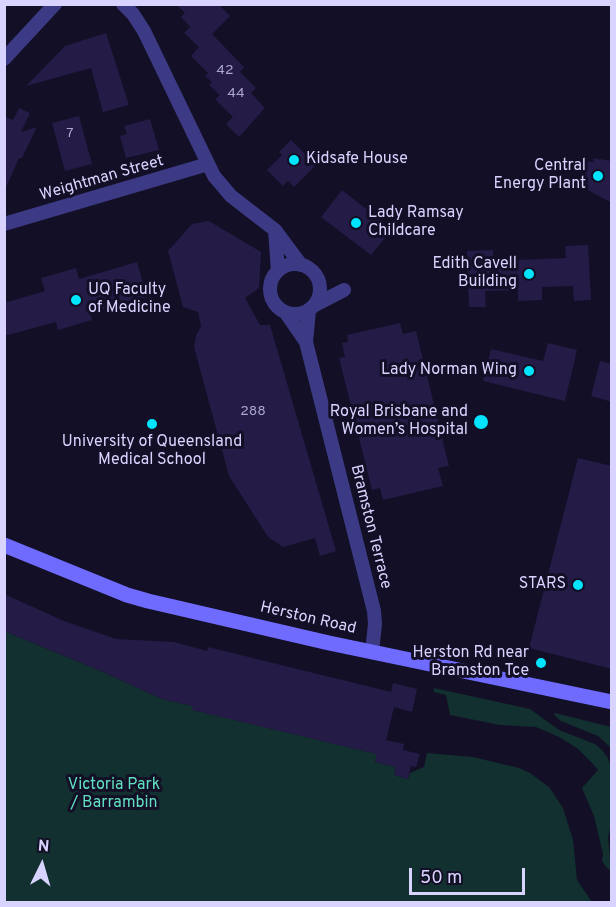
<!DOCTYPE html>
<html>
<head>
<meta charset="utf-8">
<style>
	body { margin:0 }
	#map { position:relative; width:616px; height:907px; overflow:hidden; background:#130f26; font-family:Overpass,sans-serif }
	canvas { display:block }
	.frame { position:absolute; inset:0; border:6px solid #d9d4ff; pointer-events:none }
	.north { position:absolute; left:12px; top:835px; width:60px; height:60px; -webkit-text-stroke:4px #130f26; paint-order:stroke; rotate:5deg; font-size:16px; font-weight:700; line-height:24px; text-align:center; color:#d9d4ff }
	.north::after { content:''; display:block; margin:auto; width:21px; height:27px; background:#d9d4ff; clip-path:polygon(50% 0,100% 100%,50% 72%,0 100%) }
	.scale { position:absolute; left:409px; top:868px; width:116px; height:27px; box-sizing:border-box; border:3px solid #d9d4ff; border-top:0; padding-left:8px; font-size:18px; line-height:21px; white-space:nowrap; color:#d9d4ff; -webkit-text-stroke:4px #130f26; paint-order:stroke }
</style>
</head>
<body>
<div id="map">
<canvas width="616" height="907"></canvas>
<div class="frame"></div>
<div class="north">N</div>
<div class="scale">50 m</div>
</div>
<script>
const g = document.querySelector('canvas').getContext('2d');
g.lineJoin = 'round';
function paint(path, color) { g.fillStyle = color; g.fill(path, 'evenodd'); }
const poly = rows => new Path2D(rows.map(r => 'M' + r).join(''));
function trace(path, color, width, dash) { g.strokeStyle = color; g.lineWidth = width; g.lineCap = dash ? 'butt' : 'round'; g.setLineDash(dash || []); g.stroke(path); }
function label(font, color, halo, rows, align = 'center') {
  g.font = font + ' Overpass,sans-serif'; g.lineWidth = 6; g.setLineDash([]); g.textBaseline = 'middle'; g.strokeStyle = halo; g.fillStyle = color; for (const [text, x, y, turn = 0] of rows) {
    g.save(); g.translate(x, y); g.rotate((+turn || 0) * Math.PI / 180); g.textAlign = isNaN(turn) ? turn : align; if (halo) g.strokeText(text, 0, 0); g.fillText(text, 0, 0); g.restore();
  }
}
paint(poly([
	[4,631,101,671,162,699,193,706,193,710,377,754,375,762,396,767,394,775,408,779,410,773,424,767,427,753,473,757,519,768,530,773,549,787,563,808,573,840,577,880,592,902,5,902],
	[434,688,530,709,559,730,595,744,602,750,608,758,611,768,612,821,608,837,611,871,607,868,602,861,603,854,594,816,582,788,598,770,594,765,577,748,559,737,536,727,500,725,450,715,446,695,434,692],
	[555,713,611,727,611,748,598,736,561,721,554,715]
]), '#12302f');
paint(poly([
	[176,4,218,4,230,16,212,34,244,67,240,72,256,88,251,93,265,108,239,137,226,124,233,117,215,99,220,95,209,85,212,82,205,76,208,73,191,56,199,47,184,33,190,27,181,17,185,13],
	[106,33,129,105,103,112,91,68,26,86,65,46],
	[19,108,30,113,21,132,37,127,22,158,19,158,4,192,4,116,13,120],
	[79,116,92,164,65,171,52,123],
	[150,119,159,150,126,158,120,136,127,134,124,126],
	[291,140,316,165,294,187,288,181,283,186,267,170,282,155,279,152],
	[593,158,612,161,612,203,586,189,582,161,594,162],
	[342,190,392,229,371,255,321,217],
	[209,221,261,252,259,288,245,298,260,325,270,325,336,551,320,556,315,538,283,547,268,537,229,476,194,347,196,336,201,326,198,312,183,307,168,251,192,224],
	[588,245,591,300,574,301,573,286,542,287,542,300,518,301,518,290,485,291,486,307,469,307,467,251,493,250,493,261,566,258,565,246],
	[137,262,147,297,90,313,92,320,58,330,56,322,4,336,4,303,45,291,41,278,76,268,79,279],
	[400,323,403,334,416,331,449,466,438,468,443,486,383,500,380,488,372,490,339,358,345,357,342,343,348,342,347,335],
	[548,343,577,350,565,401,483,381,491,349,543,361],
	[600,361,612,364,612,402,591,396],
	[578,458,612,466,612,669,529,648],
	[4,594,64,621,116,639,174,642,207,651,208,647,391,692,393,683,417,689,412,712,394,707,386,740,404,744,403,750,420,754,416,767,411,766,408,779,394,775,396,767,375,762,377,754,192,710,193,706,162,699,101,671,4,631]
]), '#241b47');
trace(poly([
	[123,4,133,14,144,31,214,176,231,196,275,230,301,265],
	[4,59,55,4],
	[4,224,208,164],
	[275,230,278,271],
	'270 289a25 25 0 1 1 50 0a25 25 0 1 1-50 0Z',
	[315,305,344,290],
	[309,310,306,342,374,611,375,624,372,652],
	[286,313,306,342]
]), '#3d3a85', 14);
trace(poly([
	[4,545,127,595,148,601,329,643,612,702]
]), '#6f6bff', 15);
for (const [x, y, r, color] of [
	[294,160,6,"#00e5ff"],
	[598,176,6,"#00e5ff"],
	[356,223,6,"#00e5ff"],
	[529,274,6,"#00e5ff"],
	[76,300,6,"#00e5ff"],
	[529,371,6,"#00e5ff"],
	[481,422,8,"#00e5ff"],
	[152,424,6,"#00e5ff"],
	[578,585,6,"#00e5ff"],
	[541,663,6,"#00e5ff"]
]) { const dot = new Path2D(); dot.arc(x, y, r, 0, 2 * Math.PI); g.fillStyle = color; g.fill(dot); trace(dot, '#130f26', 2); }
label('14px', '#aca6d1', null, [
	["42",225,71],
	["44",236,94],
	["7",70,134],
	["288",253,412]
]);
label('16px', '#d9d4ff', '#130f26', [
	["Kidsafe House",306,160,"left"],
	["Central",586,167],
	["Energy Plant",586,185],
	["Lady Ramsay",368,214,"left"],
	["Childcare",368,232,"left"],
	["Edith Cavell",517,265],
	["Building",517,283],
	["UQ Faculty",88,291,"left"],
	["of Medicine",88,309,"left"],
	["Lady Norman Wing",517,371],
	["Royal Brisbane and",468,413],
	["Women’s Hospital",468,431],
	["University of Queensland",152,443,"center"],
	["Medical School",152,461,"center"],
	["STARS",566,585],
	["Herston Rd near",529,654],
	["Bramston Tce",529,672]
], 'right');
label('16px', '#d9d4ff', '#130f26', [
	["Weightman Street",102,179,-16],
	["Bramston Terrace",370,527,76],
	["Herston Road",308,619,13]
]);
label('16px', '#5fe0c0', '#130f26', [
	["Victoria Park",114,786],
	["/ Barrambin",114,804]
]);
</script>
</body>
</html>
